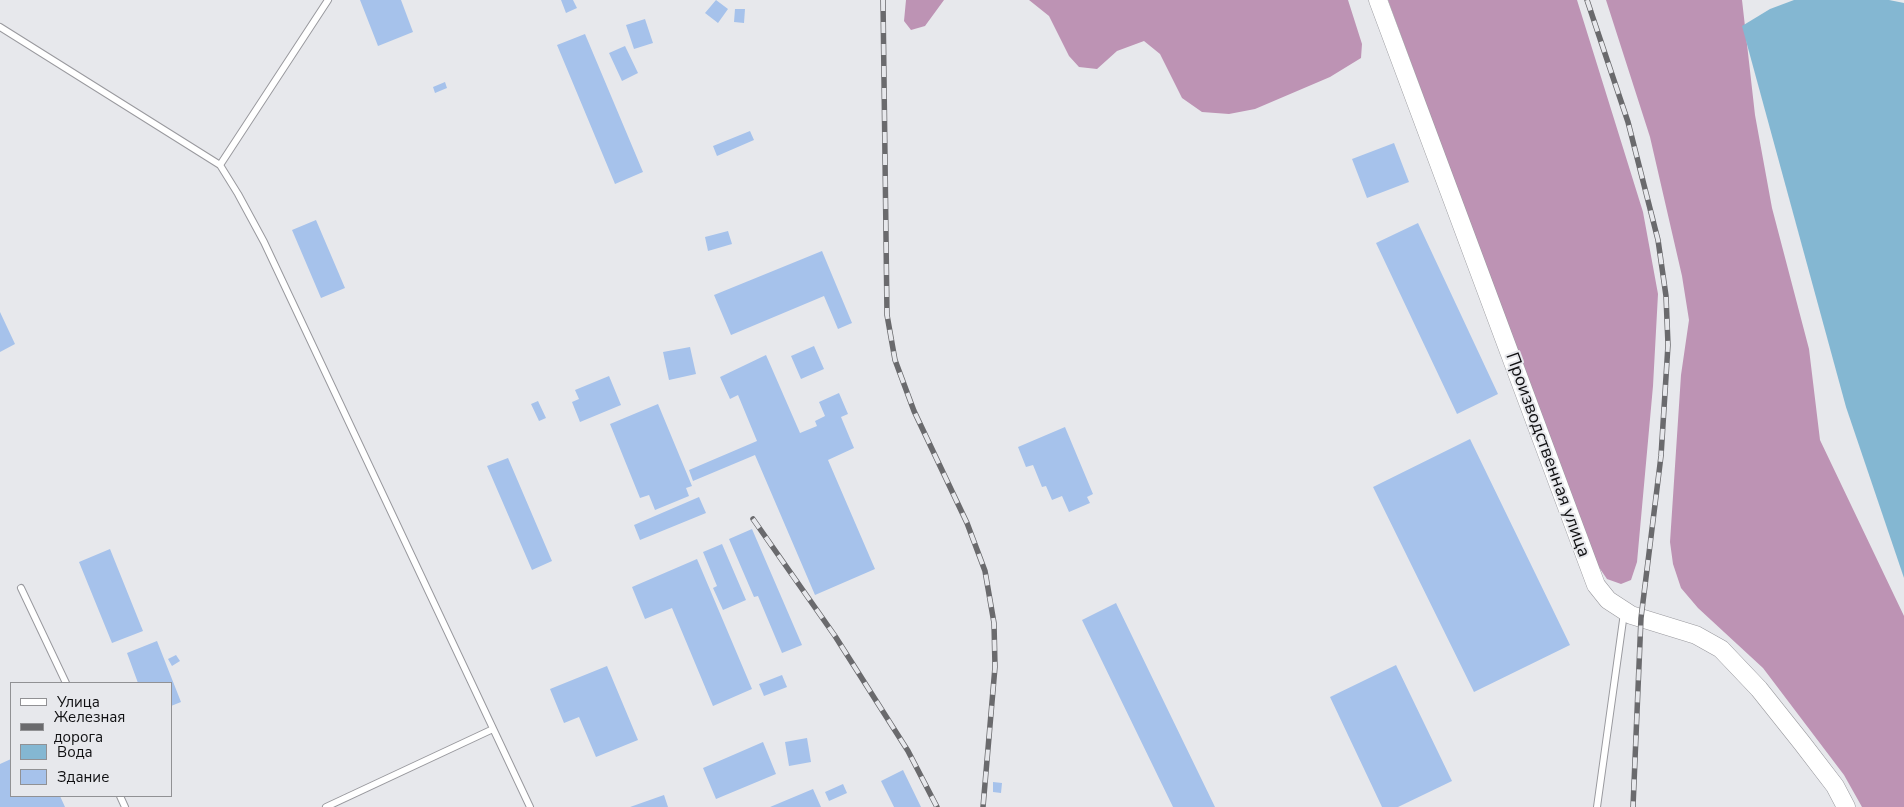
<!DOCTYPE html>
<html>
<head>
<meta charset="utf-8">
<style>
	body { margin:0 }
	#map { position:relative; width:1904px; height:807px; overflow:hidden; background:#e7e8ec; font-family:"Nunito Sans",sans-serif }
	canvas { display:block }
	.legend { position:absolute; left:10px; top:682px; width:162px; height:115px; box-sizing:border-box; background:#e7e8ec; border:1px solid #919194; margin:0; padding:6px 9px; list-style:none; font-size:15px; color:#0f0f11 }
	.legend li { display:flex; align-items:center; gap:10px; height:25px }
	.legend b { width:25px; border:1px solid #919194 }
</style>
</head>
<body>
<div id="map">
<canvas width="1904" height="807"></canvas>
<ul class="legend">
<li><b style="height:6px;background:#fff"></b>Улица</li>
<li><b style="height:6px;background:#6a6a6d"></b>Железная дорога</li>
<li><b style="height:14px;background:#84b7d2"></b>Вода</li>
<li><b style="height:14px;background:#a6c2eb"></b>Здание</li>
</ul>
</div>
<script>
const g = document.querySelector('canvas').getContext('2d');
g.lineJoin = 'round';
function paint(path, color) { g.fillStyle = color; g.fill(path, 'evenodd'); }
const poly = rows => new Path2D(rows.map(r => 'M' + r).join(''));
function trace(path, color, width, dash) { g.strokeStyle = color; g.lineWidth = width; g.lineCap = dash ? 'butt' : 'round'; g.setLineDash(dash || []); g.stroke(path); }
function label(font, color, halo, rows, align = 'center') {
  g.font = font + ' "Nunito Sans",sans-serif'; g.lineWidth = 4; g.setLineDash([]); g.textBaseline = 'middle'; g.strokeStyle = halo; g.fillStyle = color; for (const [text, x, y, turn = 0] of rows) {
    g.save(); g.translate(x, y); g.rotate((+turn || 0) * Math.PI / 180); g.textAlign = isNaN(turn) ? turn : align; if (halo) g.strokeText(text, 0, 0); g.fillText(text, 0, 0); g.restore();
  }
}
paint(poly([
	[906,0,944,0,925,26,911,30,904,21],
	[1029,0,1348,0,1362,44,1361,58,1330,77,1255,109,1229,114,1202,112,1182,98,1160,54,1144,41,1117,51,1097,69,1079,67,1069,56,1049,16],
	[1388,0,1577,0,1643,212,1658,294,1653,386,1637,562,1631,580,1621,584,1607,579,1594,560],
	[1606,0,1742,0,1755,115,1772,208,1809,349,1820,440,1904,616,1904,807,1862,807,1844,775,1763,668,1698,608,1681,588,1673,564,1670,542,1681,375,1689,320,1682,276,1650,137]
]), '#bd93b4');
paint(poly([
	[1794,0,1889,0,1904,3,1904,578,1846,407,1742,26,1770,9]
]), '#84b7d2');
paint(poly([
	[360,0,401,0,413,32,378,46],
	[561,0,573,0,577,8,566,13],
	[716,0,728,9,718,23,705,13],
	[735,9,745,9,744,23,734,22],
	[645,19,653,43,634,49,626,25],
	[585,34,643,172,615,184,557,45],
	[625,46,638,73,622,81,609,53],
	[445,82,447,88,435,93,433,87],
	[750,131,754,140,717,156,713,146],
	[1394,143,1409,182,1367,198,1352,159],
	[316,220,345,288,321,298,292,230],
	[1418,223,1498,394,1457,414,1376,243],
	[728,231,732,244,708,251,705,237],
	[822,251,852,323,838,329,824,296,731,335,714,295],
	[0,312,15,344,0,352],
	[814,346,824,369,801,379,791,356],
	[690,347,696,374,669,380,663,352],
	[766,355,800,433,817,426,815,421,825,416,819,402,839,393,848,414,841,417,854,448,828,460,875,569,815,595,755,455,693,481,689,470,757,441,738,395,730,399,720,377],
	[609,376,621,405,580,422,572,402,579,399,575,390],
	[538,401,546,418,539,421,531,404],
	[658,404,692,486,686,488,689,496,655,510,649,495,640,498,610,424],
	[1065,427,1093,494,1087,497,1090,503,1069,512,1062,496,1052,500,1046,486,1042,487,1033,465,1026,467,1018,447],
	[1470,439,1570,645,1474,692,1373,487],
	[508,458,552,561,532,570,487,466],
	[699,497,706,513,640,540,634,525],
	[752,529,802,645,782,653,758,596,754,597,729,539],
	[722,544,746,600,723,610,713,588,717,586,703,552],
	[110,549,143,631,112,643,79,562],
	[697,559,752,689,713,706,672,608,645,619,632,587],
	[1116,603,1215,807,1173,807,1082,620],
	[157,641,181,702,171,706,171,683,138,683,127,653],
	[176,655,180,661,172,666,168,659],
	[1396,665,1452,781,1398,807,1382,807,1330,697],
	[607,666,638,740,596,757,579,717,564,723,550,689],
	[782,675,787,687,764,696,759,684],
	[807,738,811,762,789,766,785,742],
	[763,742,776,774,716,799,703,768],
	[11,759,11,796,60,796,65,807,0,807,0,764],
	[903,770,921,807,894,807,881,781],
	[993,782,1002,783,1001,793,993,792],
	[843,784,847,793,829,801,825,792],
	[813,789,821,807,770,807],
	[664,795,668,807,630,807]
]), '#a6c2eb');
const lane = poly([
	[0,27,220,165,238,194,264,242,530,807],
	[220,165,328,0],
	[21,588,66,683],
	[120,796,125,807],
	[326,807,493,729],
	[1597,807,1624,613]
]);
const secondary = poly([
	[1378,0,1596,585,1608,600,1631,615,1696,635,1721,649,1759,689,1802,743,1835,786,1846,807]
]);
trace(lane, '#99999e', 8);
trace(secondary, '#99999e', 19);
trace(lane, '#fff', 6);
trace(secondary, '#fff', 18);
const rail = poly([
	[883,0,887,315,895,360,914,411,967,523,985,571,994,623,995,667,983,807],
	[1587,0,1628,122,1658,240,1666,296,1668,345,1661,456,1641,618,1633,807],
	[753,519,835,636,908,751,937,807]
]);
trace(rail, '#6a6a6d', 5.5);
trace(rail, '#e7e8ec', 4, [11]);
label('18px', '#0f0f11', '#e7e8ec', [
	["Производственная улица",1547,455,70]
]);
</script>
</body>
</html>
